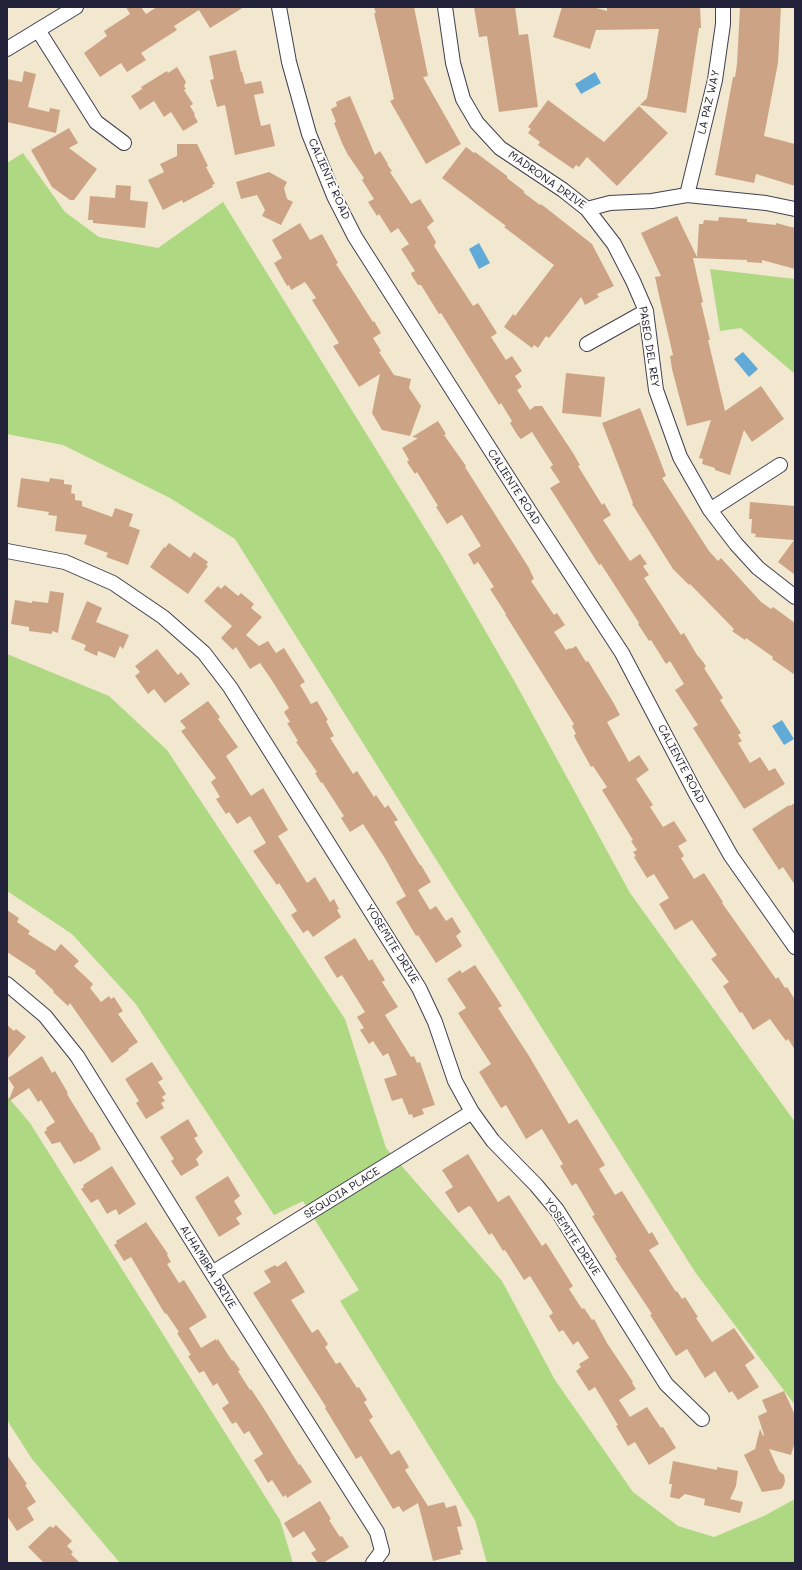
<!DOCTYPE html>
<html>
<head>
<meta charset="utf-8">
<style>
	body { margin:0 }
	#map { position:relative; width:802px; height:1570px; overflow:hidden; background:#f1e8cf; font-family:Mali,sans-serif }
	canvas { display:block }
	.frame { position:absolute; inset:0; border:8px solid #22223b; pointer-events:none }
</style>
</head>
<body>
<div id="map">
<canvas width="802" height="1570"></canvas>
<div class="frame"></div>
</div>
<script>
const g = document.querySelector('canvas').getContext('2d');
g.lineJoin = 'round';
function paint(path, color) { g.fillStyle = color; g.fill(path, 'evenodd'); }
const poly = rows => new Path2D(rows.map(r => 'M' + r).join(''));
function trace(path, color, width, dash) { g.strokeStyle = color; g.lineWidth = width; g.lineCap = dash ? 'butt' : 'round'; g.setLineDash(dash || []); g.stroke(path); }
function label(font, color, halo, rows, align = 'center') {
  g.font = font + ' Mali,sans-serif'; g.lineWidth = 4; g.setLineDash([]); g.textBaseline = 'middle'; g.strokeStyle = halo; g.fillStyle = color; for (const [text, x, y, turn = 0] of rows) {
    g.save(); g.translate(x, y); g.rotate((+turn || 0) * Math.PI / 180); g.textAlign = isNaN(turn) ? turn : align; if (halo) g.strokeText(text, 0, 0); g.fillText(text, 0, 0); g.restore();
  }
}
paint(poly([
	[23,153,65,212,99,237,158,248,223,202,442,556,516,684,630,893,795,1122,795,1405,695,1272,235,539,170,498,63,445,7,434,7,163],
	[710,269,795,279,795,374,741,328,720,331],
	[7,654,109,696,167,750,345,1019,386,1148,502,1281,555,1380,633,1492,678,1526,714,1537,764,1516,795,1499,795,1563,487,1563,475,1520,340,1301,359,1290,303,1201,274,1215,135,1003,72,934,7,891],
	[7,1096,30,1123,280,1520,293,1563,120,1563,32,1459,7,1420]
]), '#afd883');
paint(poly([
	[595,72,601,83,581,94,575,84],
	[479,243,490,263,479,269,469,249],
	[743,352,758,369,749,377,734,359],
	[782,720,794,739,784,745,772,726]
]), '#61aad8');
paint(poly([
	[126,7,141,7,146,14,157,7,244,7,210,28,199,10,174,26,177,30,141,53,146,60,127,72,121,63,100,77,84,53,107,36,104,31,130,14],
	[374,7,414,7,428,76,423,77,461,144,426,164,390,101,394,99,374,13,376,13],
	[474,7,515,7,519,35,528,34,538,107,499,112,487,36,479,37],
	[562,7,593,7,607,11,607,7,700,7,701,28,699,28,686,113,640,105,647,98,659,29,596,30,590,49,553,37],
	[740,7,781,7,778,63,764,136,795,144,795,186,756,174,754,183,715,175,733,77,735,77,737,64],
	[236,50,241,72,242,72,245,84,261,81,264,93,254,95,261,126,270,124,275,146,235,155,225,105,217,107,210,80,214,79,209,56],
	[177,67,186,82,184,86,186,89,184,90,193,104,190,106,195,114,194,115,198,122,183,131,171,112,164,117,154,101,140,110,131,96,142,89,141,87,167,71,168,73],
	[24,71,36,74,28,107,49,112,50,108,60,110,56,133,7,122,7,79,22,82],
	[350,96,375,155,380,151,388,164,387,164,392,171,390,172,411,204,420,199,434,221,427,227,436,242,434,246,473,306,478,303,497,333,491,337,506,360,512,356,522,371,515,376,522,387,517,390,530,410,535,406,542,406,573,453,580,465,578,466,602,505,604,503,611,515,603,520,630,561,640,554,647,564,643,566,649,575,644,578,681,635,684,633,697,655,704,663,706,667,704,668,723,698,720,700,741,733,738,735,742,741,738,743,750,763,760,757,769,771,775,768,785,784,744,809,693,728,698,725,675,690,684,684,670,661,666,664,651,640,649,641,638,624,639,623,601,564,599,565,550,488,560,482,550,467,553,465,532,432,521,439,518,436,510,423,512,421,501,403,499,405,441,313,439,314,421,285,418,285,412,276,411,273,415,271,401,249,409,244,398,228,391,233,379,214,377,216,368,202,374,199,362,180,364,178,348,155,342,143,334,123,336,122,331,109,337,106,336,102],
	[548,100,604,142,639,106,668,133,617,186,587,157,579,167,576,165,573,169,538,145,540,142,528,133,531,129,528,127],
	[69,128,78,143,69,148,97,169,74,200,70,200,52,187,31,150],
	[177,144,197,144,208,166,206,167,215,184,212,185,213,187,183,203,182,200,163,210,148,180,164,172,160,164,177,156],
	[466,147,474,153,475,152,507,176,507,178,524,191,524,193,540,205,541,204,592,244,614,286,597,294,599,297,585,305,581,297,549,338,546,336,538,348,534,345,532,348,504,327,513,314,515,316,554,265,504,227,506,226,442,178],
	[269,172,287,182,284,188,287,199,293,202,281,225,262,216,265,210,257,195,241,199,236,182],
	[116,185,131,186,130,200,148,202,145,228,93,223,93,220,88,220,90,196,115,198],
	[677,216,697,257,699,224,703,224,704,220,718,221,719,217,747,219,747,222,776,225,776,223,795,228,795,269,762,260,762,263,747,262,747,260,693,258,703,302,701,303,710,340,708,340,725,411,761,386,784,419,752,442,744,430,730,475,715,470,715,468,702,464,703,459,699,458,711,420,687,426,672,369,670,356,673,355,658,291,655,277,661,276,641,233],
	[300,223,310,240,322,234,338,263,336,264,373,322,374,321,381,333,373,338,381,351,379,352,394,375,411,379,409,388,421,406,410,436,382,430,372,413,380,374,359,387,333,346,339,343,312,300,316,298,305,282,291,290,289,285,287,286,274,263,282,258,272,240],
	[566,373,605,377,601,417,562,413],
	[640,408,666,476,662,478,709,551,718,561,721,558,761,602,771,609,773,607,795,623,795,675,772,659,773,657,746,638,745,640,732,631,734,629,690,584,689,585,673,569,632,504,633,503,602,423],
	[438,421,446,434,444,435,466,466,465,467,529,568,534,579,531,581,554,615,557,613,565,625,554,632,566,650,570,648,571,649,576,646,586,662,588,661,613,702,620,715,607,722,629,762,639,755,649,770,636,779,653,805,650,807,663,827,674,821,687,841,678,846,684,856,681,858,694,879,704,873,723,902,722,903,776,979,778,977,785,988,787,987,795,1000,795,1050,788,1039,786,1041,770,1019,753,1030,742,1012,740,1013,723,986,729,982,711,959,717,955,692,920,675,930,659,904,669,898,654,874,647,878,634,857,636,856,633,852,637,850,631,841,633,840,602,790,607,787,593,766,591,767,575,738,574,735,576,734,572,726,574,724,505,614,506,614,490,589,494,587,478,562,474,565,468,554,481,546,462,515,447,524,436,507,438,506,417,472,415,474,407,462,409,460,402,448,418,438,412,437],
	[21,478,49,482,50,478,64,480,64,484,72,485,71,493,75,494,75,500,82,501,82,506,112,517,115,508,133,514,129,526,140,530,128,565,106,557,108,553,84,544,87,535,55,531,57,516,48,515,49,512,17,507],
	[750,502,795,506,795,575,778,562,794,540,755,537,756,534,751,533,752,519,749,519],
	[169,543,190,558,194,552,208,562,206,565,208,566,188,594,150,567,164,547,165,548],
	[225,585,238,596,241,593,254,604,251,608,262,617,246,635,259,646,268,641,276,653,284,648,305,682,300,685,311,704,317,701,328,720,326,721,334,736,330,738,353,774,357,771,374,797,376,795,385,808,388,805,398,820,394,822,420,865,421,865,431,882,418,890,430,910,436,906,446,921,452,917,461,932,456,936,462,946,436,963,418,935,416,936,396,902,406,896,386,860,363,824,350,832,341,818,344,816,322,782,321,783,315,773,317,772,296,742,298,741,287,723,290,722,284,712,289,708,288,706,271,679,260,663,250,669,236,647,233,650,221,638,232,626,204,601,218,586,221,589],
	[50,591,64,593,58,633,52,631,52,634,29,631,29,627,11,624,15,600,32,603,32,601,48,603],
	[87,601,102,608,96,622,129,635,123,649,120,646,115,658,98,651,97,656,84,650,86,645,71,639],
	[157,649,178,675,181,672,190,684,165,703,154,689,148,694,135,676,140,672,135,666],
	[208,701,220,717,218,719,238,747,226,756,251,796,263,788,288,830,278,836,307,883,315,877,330,902,334,899,339,909,337,910,341,917,313,937,308,930,303,933,291,915,297,911,279,883,277,885,253,851,266,843,250,816,237,824,229,812,226,814,216,799,220,797,211,782,216,778,181,731,186,728,180,721],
	[795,803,795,885,783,867,779,870,752,829,789,805,790,806],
	[7,910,19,918,17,922,30,931,28,934,55,951,61,944,79,961,74,966,93,984,90,988,101,1002,109,996,111,999,114,997,123,1011,118,1014,138,1042,128,1049,129,1050,112,1063,70,1003,68,1006,53,992,54,991,35,973,36,971,7,952],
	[355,938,369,961,372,959,385,980,382,982,398,1007,385,1015,411,1057,414,1056,417,1063,420,1062,435,1105,422,1109,424,1114,413,1118,412,1114,409,1115,402,1098,392,1101,384,1079,397,1075,388,1053,383,1056,373,1041,369,1044,360,1030,364,1028,357,1017,365,1012,342,975,337,978,324,957],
	[475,965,502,1006,498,1008,529,1056,569,1124,577,1119,605,1165,599,1169,615,1195,622,1191,649,1234,652,1232,659,1244,649,1250,676,1292,677,1291,682,1299,685,1297,698,1317,696,1318,712,1342,734,1328,755,1358,745,1365,759,1387,738,1400,732,1391,729,1393,715,1371,705,1378,687,1349,676,1356,650,1315,652,1314,615,1258,617,1257,592,1216,595,1215,576,1183,572,1186,560,1166,563,1164,542,1129,526,1139,506,1105,501,1108,479,1072,491,1064,458,1013,466,1008,447,979,460,970,462,973],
	[7,1025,14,1031,16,1029,26,1037,7,1059],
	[42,1056,52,1073,55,1071,68,1093,67,1094,91,1133,92,1132,101,1149,80,1162,79,1161,74,1164,60,1142,52,1144,44,1132,47,1130,46,1128,55,1122,41,1100,38,1102,29,1088,8,1102,14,1087,8,1078],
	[152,1062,163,1079,158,1082,166,1094,162,1097,165,1101,161,1103,164,1108,146,1119,136,1103,139,1101,125,1079],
	[188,1119,198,1136,194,1138,203,1152,196,1159,199,1165,181,1176,171,1161,174,1159,160,1137],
	[468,1154,498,1202,509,1195,542,1246,546,1243,573,1286,569,1289,582,1309,584,1308,592,1320,594,1319,607,1343,633,1382,632,1383,636,1389,619,1400,630,1417,647,1407,661,1428,663,1427,676,1448,649,1465,635,1442,628,1446,616,1426,618,1425,595,1387,589,1391,576,1371,581,1367,579,1364,589,1358,578,1341,573,1345,563,1330,559,1332,549,1316,553,1313,530,1276,524,1280,505,1250,503,1251,492,1233,489,1235,471,1207,469,1206,458,1213,445,1192,453,1187,442,1170],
	[112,1166,136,1204,119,1215,116,1209,107,1214,98,1199,91,1203,81,1189,84,1187,83,1185],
	[228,1176,240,1196,234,1201,242,1214,236,1218,240,1224,219,1237,195,1197],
	[146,1222,168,1254,167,1255,171,1262,167,1264,179,1283,184,1280,207,1317,189,1328,201,1348,216,1339,216,1341,218,1339,232,1361,233,1360,240,1370,238,1371,250,1390,251,1389,266,1412,299,1465,300,1464,312,1482,287,1498,286,1495,283,1497,272,1480,268,1483,254,1460,263,1454,249,1431,244,1434,236,1422,232,1424,222,1408,229,1403,217,1383,213,1386,204,1371,199,1373,188,1356,191,1355,177,1333,179,1332,166,1313,165,1314,131,1257,124,1261,114,1245,117,1243,116,1241],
	[286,1261,305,1292,291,1300,312,1333,318,1329,328,1344,325,1347,336,1364,340,1362,357,1388,359,1387,367,1400,364,1402,373,1417,369,1420,391,1455,399,1450,409,1467,405,1470,428,1506,444,1502,446,1508,456,1505,462,1526,457,1527,463,1550,460,1550,461,1554,433,1561,418,1503,403,1512,399,1506,393,1509,361,1456,356,1459,325,1408,326,1407,253,1293,271,1282,264,1271,275,1265,277,1267],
	[784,1391,795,1415,795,1442,791,1455,769,1449,779,1471,784,1475,785,1481,784,1485,781,1489,762,1492,744,1455,755,1449,760,1429,763,1436,764,1435,758,1416,767,1412,762,1400],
	[7,1455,27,1484,25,1485,36,1502,27,1508,34,1520,17,1531,7,1516],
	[673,1461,717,1470,717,1467,738,1471,736,1486,730,1499,743,1502,740,1513,704,1505,705,1499,685,1494,679,1499,670,1497,672,1484,669,1484],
	[320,1501,331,1519,329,1520,340,1537,342,1536,349,1547,323,1563,318,1563,311,1553,316,1550,304,1531,293,1538,284,1523],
	[56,1525,72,1541,67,1546,73,1552,71,1554,80,1563,44,1563,28,1547,50,1526,53,1528]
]), '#cca485');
const street = poly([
	[279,7,289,62,309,134,334,196,355,237,530,512,622,653,695,792,731,856,795,947],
	[445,7,453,63,463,99,477,123,500,148,563,190,587,209,614,244,633,281,646,311,656,390,680,457,710,510,736,544,758,568,795,597],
	[38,30,96,122,124,143],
	[7,49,76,7],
	[687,195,715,80,723,24,723,7],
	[587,209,610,203,652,201,687,195,766,203,795,209],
	[587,344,646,311],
	[710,510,780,465],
	[7,551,65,562,113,583,163,617,204,653,230,687,419,988,435,1022,455,1081,472,1112,493,1141,536,1185,557,1210,666,1384,702,1419],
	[7,984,45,1016,77,1056,212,1273,377,1532,382,1551,373,1563],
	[212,1273,472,1112]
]);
trace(street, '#414051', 16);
trace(street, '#fff', 14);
label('11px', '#22223b', '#fdfcf7', [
	["LA PAZ WAY",709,102,-77],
	["CALIENTE ROAD",329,179,66],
	["MADRONA DRIVE",547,180,35],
	["PASEO DEL REY",649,347,81],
	["CALIENTE ROAD",514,487,57],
	["CALIENTE ROAD",681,764,62],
	["YOSEMITE DRIVE",392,944,58],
	["SEQUOIA PLACE",342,1193,-32],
	["YOSEMITE DRIVE",572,1237,56],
	["ALHAMBRA DRIVE",208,1267,58]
]);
</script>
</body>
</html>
